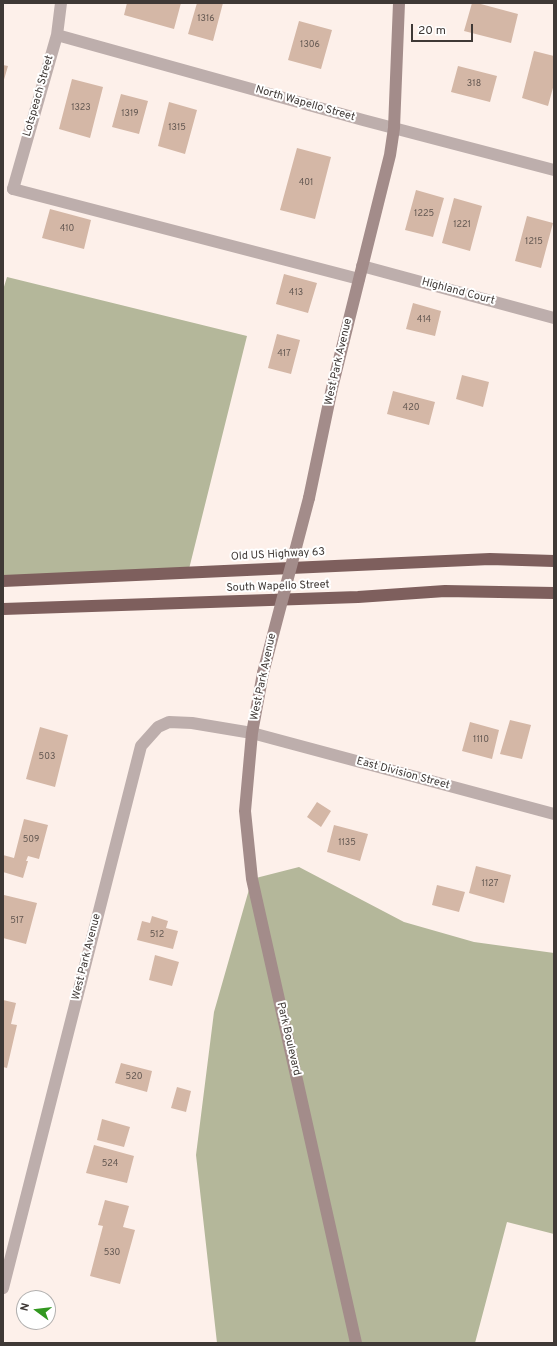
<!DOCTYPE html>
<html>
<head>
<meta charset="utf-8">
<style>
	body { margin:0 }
	#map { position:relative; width:557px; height:1346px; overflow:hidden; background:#fdf0ea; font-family:Overpass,sans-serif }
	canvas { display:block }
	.frame { position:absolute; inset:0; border:4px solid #3f3936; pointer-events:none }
	.north { position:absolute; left:16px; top:1290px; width:40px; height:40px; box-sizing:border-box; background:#fff; border:1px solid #b2b0af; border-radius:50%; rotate:285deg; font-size:11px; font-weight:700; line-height:16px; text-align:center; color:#3f3936 }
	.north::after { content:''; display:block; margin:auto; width:14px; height:18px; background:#329820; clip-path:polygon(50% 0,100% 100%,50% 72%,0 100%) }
	.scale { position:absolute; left:411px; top:24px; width:62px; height:18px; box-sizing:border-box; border:2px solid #3f3936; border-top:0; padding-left:5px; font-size:12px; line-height:14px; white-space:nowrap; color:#3f3936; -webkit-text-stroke:3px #fff; paint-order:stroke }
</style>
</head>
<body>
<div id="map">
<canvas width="557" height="1346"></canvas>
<div class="frame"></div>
<div class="north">N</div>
<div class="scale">20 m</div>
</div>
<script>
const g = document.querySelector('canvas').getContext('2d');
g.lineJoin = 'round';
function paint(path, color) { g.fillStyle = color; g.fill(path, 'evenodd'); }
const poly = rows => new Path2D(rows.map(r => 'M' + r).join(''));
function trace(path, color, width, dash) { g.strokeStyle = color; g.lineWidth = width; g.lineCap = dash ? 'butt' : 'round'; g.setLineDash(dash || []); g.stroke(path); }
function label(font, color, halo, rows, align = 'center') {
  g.font = font + ' Overpass,sans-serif'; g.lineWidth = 4; g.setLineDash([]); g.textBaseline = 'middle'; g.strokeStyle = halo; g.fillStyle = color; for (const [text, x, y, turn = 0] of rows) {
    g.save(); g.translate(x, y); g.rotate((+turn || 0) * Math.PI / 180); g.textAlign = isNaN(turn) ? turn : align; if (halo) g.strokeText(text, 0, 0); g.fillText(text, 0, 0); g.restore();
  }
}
paint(poly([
	[7,277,247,336,188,573,3,581,3,290],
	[299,867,404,922,474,942,554,953,554,1234,507,1222,475,1343,217,1343,196,1155,214,1012,252,879]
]), '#b4b79a');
paint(poly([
	[127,3,181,3,174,29,124,15],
	[197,3,223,3,213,41,188,34],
	[472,3,477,3,518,14,511,43,464,31],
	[299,21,332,30,321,69,288,60],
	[534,51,554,56,554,84,548,106,522,98],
	[3,65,8,66,3,83],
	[458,66,497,76,490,102,451,92],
	[72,79,103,87,90,138,59,129],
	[121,94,148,101,139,134,112,127],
	[169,102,197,110,185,154,158,146],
	[297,148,331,157,315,219,280,210],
	[416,190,444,198,433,237,405,230],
	[454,198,482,206,470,251,442,243],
	[50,209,91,220,84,249,42,238],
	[527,216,553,223,541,268,515,261],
	[284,274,317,283,308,313,276,304],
	[413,303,441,311,435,336,406,329],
	[277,334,300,340,291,374,268,368],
	[462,375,489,382,483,407,456,399],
	[393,391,435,402,429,425,387,414],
	[510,720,531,725,522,759,500,754],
	[470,722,499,730,492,759,462,751],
	[40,727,68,735,55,787,26,779],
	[317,802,331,811,321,827,307,817],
	[24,819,48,825,39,859,28,856,26,861,28,861,23,878,3,872,3,855,14,858],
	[334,825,368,834,360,861,327,852],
	[476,866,511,875,504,903,469,893],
	[437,885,465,892,459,912,432,905],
	[4,895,37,903,26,944,3,938,3,899],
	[152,916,168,921,166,928,178,931,173,949,137,940,142,921,150,923],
	[155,955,179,962,172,986,149,980],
	[3,1000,16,1003,11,1024,17,1025,7,1068,3,1067],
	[121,1063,152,1071,147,1092,115,1083],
	[177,1087,191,1091,186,1112,171,1108],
	[102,1119,130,1127,124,1147,97,1140],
	[94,1145,134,1156,127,1183,86,1173],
	[105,1200,129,1206,123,1227,135,1230,120,1284,90,1276,103,1226,98,1225]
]), '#d4b7a6');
trace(poly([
	[13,189,359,279],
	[362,266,554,318]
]), '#bdaeac', 12);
trace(poly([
	[57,35,363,120,554,170],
	[13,189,57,35,61,3],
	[3,1288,141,746,158,727,169,722,192,723,252,733,554,814]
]), '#bdaeac', 12);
trace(poly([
	[309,498,332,388,390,155,394,128,399,3],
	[263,673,252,733,245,811,252,879,356,1343]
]), '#a38c8a', 12);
trace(poly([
	[3,581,490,559,554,561],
	[3,609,358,597,445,591,554,593]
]), '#7e5f5d', 12);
trace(poly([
	[263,673,309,498]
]), '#a38c8a', 12);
label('9px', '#645852', null, [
	["1316",206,19],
	["1306",310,45],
	["318",474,84],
	["1323",81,108],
	["1319",130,114],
	["1315",177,128],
	["401",306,183],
	["1225",424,214],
	["1221",462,225],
	["410",67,229],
	["1215",534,242],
	["413",296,293],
	["414",424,320],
	["417",284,354],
	["420",411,408],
	["1110",481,740],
	["503",47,757],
	["509",31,840],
	["1135",347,843],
	["1127",490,884],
	["517",17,921],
	["512",157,935],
	["520",134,1077],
	["524",110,1164],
	["530",112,1253]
]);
label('11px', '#3f3936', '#fff', [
	["Lotspeach Street",39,96,-74],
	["North Wapello Street",305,104,16],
	["Highland Court",458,292,15],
	["West Park Avenue",339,362,-77],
	["Old US Highway 63",278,555,-3],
	["South Wapello Street",278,587,-2],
	["West Park Avenue",264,677,-78],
	["East Division Street",403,774,15],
	["West Park Avenue",87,957,-76],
	["Park Boulevard",288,1039,77]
]);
</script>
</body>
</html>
